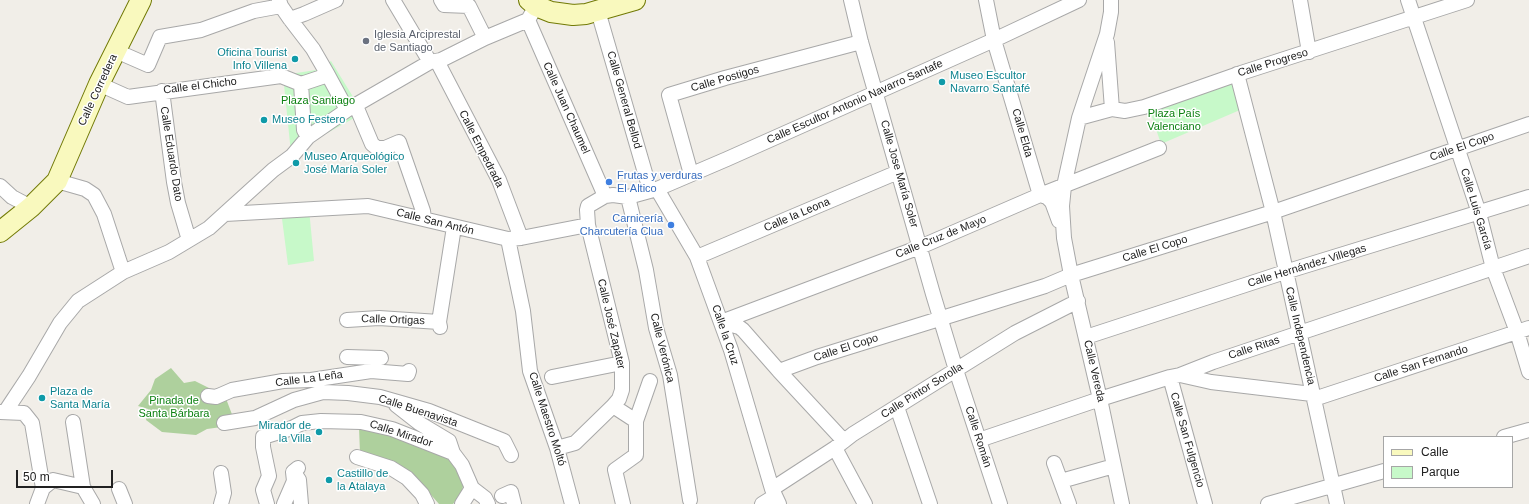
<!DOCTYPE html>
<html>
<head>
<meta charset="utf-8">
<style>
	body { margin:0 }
	#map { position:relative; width:1529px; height:504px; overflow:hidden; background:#f1eee8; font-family:Arial,sans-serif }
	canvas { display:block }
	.legend { position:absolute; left:1383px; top:436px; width:130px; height:52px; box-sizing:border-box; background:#fff; border:1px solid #a6a6a6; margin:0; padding:5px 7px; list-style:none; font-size:12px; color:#212121 }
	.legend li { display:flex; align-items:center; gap:8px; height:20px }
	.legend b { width:20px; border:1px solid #a6a6a6 }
	.scale { position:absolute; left:16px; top:470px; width:97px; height:18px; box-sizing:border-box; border:2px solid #212121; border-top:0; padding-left:5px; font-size:12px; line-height:14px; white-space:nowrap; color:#212121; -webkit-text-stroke:3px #fff; paint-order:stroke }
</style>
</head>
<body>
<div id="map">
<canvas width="1529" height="504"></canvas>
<ul class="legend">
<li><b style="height:5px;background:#f9f9be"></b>Calle</li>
<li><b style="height:11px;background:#c7f9c9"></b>Parque</li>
</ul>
<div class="scale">50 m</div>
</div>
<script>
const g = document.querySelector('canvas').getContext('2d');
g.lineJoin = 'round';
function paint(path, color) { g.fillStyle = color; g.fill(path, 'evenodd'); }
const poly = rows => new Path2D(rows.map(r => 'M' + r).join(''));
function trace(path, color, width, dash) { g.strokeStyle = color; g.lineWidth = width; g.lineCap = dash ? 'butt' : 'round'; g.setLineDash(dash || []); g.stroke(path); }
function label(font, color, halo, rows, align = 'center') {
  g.font = font + ' Arial,sans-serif'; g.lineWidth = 3; g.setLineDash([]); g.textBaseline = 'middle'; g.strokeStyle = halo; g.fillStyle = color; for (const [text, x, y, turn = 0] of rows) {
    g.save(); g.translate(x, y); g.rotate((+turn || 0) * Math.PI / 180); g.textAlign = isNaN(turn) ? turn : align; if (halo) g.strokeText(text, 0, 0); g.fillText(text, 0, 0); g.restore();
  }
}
paint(poly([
	[171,368,184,383,195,381,213,390,222,388,236,425,207,429,196,435,162,432,146,420,148,409,138,406,151,390,155,379],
	[359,427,390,433,451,460,464,480,462,492,453,504,439,504,417,479,360,453]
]), '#aed09d');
paint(poly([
	[331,61,355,100,358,116,291,153,283,75,316,70],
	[1235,81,1240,110,1161,144,1150,111],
	[309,209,314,261,288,265,281,211]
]), '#c7f9c9');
const street = poly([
	[279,0,281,6,290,19,313,49,328,75],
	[393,0,430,62],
	[441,0,444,5,469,6,485,38],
	[851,0,861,42,933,294,956,370,1000,504],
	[986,0,994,40,1040,195,1047,197,1052,202,1059,221],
	[1111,0,1111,12,1107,34,1079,118,1064,186,1062,206,1064,238,1071,275,1100,399,1122,504],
	[1300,0,1309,52],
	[1408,0,1479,213,1493,268,1517,332,1529,372],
	[598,11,650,190],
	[290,19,304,14,336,0],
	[528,20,605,196],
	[1107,42,1112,109],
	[116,51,148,65,160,37,201,30,254,11,281,6],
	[437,61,499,180,521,238],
	[1237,74,1273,212,1337,504],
	[99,84,128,97,281,76,301,84],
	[162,91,174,182,178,203,189,240],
	[356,106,372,144,377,148,385,148,399,142,423,211,424,218],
	[1079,118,1112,109,1125,111,1144,107,1241,73,1467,0],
	[308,137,304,130,301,84,328,75,347,110],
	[691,174,669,95,725,78,861,42],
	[57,181,85,189,94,195,104,214,123,272],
	[0,186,12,197,31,207],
	[657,189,697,257,731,350,772,489,779,504],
	[628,197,646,270,656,328,670,375,690,500],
	[225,214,368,206,508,239,521,238,588,225],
	[508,239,523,311,530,371,557,448,572,504],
	[697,257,898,172],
	[347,320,379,318,439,322],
	[721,322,920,247,1040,195,1159,148],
	[721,322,739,327,743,330,779,371,844,441],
	[440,327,439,322,454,227],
	[1086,337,1285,272,1529,197],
	[347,357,381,358],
	[779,371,817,357,1045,286,1071,275,1273,212,1529,124],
	[1180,375,1211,382,1312,394],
	[552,377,622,363],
	[1170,377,1205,504],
	[208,396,216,397,232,390,283,381,311,380,371,371,408,374,409,371],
	[1314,399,1529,328],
	[396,405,419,423,449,441,453,453],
	[613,406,636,421,636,455,615,470,623,504],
	[897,407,930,504],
	[0,412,24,413,32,423,43,488,37,504],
	[5,412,29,376,60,323,78,301,123,272,169,252,209,228,273,170,292,156,308,137,347,110,430,62,441,60,485,38,528,20,536,6],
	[636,421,650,381],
	[73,422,83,487],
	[224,423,255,418,294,400,323,392,348,393,380,397,429,411,504,441,511,455],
	[1504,437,1529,430],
	[979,440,1100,399,1170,377,1180,375,1213,362,1529,256],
	[557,448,575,443,613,406,619,399,622,390,622,363,588,225,587,210,588,206,605,196,613,195,628,197,657,189,727,159,994,40,1079,0],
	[835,448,865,504],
	[357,457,391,468,407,478,422,494,427,504],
	[1054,463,1069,504],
	[221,473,224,493,221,504],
	[295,474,299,480,301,504],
	[1061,481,1114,466],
	[43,488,53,480,83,487,93,504],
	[119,489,125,504],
	[772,489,835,448,853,434,1015,333,1078,301],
	[502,496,511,492,514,504],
	[267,504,263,490,269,476,263,447,263,437,292,428,302,423,321,421,361,422,392,429,453,453,462,465,472,488,485,498,488,504],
	[284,504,294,481,293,472,298,468],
	[462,504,472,488],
	[762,504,775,496],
	[1268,504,1384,471]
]);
const secondary = poly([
	[529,0,536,6,551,12,573,15,586,14,635,0],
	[0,232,31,207,57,181,99,84,141,0]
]);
trace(street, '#a8a8a8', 16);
trace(secondary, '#727a06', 22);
trace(street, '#fff', 14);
trace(secondary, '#f9f9be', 20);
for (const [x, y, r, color] of [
	[366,41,4,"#6b7280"],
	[295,59,4,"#0f9aa8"],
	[942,82,4,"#0f9aa8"],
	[264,120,4,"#0f9aa8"],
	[296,163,4,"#0f9aa8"],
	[609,182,4,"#3f7fe0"],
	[671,225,4,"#3f7fe0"],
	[42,398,4,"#0f9aa8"],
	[319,432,4,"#0f9aa8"],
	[329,480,4,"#0f9aa8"]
]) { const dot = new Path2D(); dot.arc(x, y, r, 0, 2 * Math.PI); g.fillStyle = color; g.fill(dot); trace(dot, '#fff', 1.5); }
label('11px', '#5b616d', '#fff', [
	["Iglesia Arciprestal",374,35],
	["de Santiago",374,48]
], 'left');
label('11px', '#0d838f', '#fff', [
	["Oficina Tourist",287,53,"right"],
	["Info Villena",287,66,"right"],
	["Museo Escultor",950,76],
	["Navarro Santafé",950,89],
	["Museo Festero",272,120],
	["Museo Arqueológico",304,157],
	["José María Soler",304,170],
	["Plaza de",50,392],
	["Santa María",50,405],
	["Mirador de",311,426,"right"],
	["la Villa",311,439,"right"],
	["Castillo de",337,474],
	["la Atalaya",337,487]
], 'left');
label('11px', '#212121', '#fff', [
	["Calle Progreso",1273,63,-17],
	["Calle Postigos",725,79,-16],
	["Calle el Chicho",200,86,-7],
	["Calle Corredera",98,90,-65],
	["Calle General Bellod",624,100,74],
	["Calle Escultor Antonio Navarro Santafe",855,102,-24],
	["Calle Juan Chaumel",566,108,66],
	["Calle Elda",1022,133,74],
	["Calle El Copo",1462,147,-19],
	["Calle Empedrada",481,149,63],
	["Calle Eduardo Dato",171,154,81],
	["Calle Jose María Soler",899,174,74],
	["Calle Luis García",1476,209,73],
	["Calle la Leona",797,215,-23],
	["Calle San Antón",435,222,14],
	["Calle Cruz de Mayo",941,237,-22],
	["Calle El Copo",1155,249,-17],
	["Calle Hernández Villegas",1307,266,-17],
	["Calle Ortigas",393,320,2],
	["Calle José Zapater",611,324,77],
	["Calle la Cruz",725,335,71],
	["Calle Independencia",1300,336,77],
	["Calle Verónica",662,348,76],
	["Calle El Copo",846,348,-18],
	["Calle Ritas",1254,348,-18],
	["Calle San Fernando",1421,364,-18],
	["Calle Vereda",1094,371,77],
	["Calle La Leña",309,379,-7],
	["Calle Pintor Sorolla",922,391,-32],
	["Calle Buenavista",418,411,18],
	["Calle Maestro Moltó",547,419,72],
	["Calle Mirador",401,434,18],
	["Calle Román",978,437,72],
	["Calle San Fulgencio",1187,440,74]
]);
label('11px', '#0d8112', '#fff', [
	["Plaza Santiago",318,101],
	["Plaza País",1174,114],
	["Valenciano",1174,127],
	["Pinada de",174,401],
	["Santa Bárbara",174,414]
]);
label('11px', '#366cbe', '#fff', [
	["Frutas y verduras",617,176],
	["El Altico",617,189],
	["Carnicería",663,219,"right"],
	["Charcutería Clua",663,232,"right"]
], 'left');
</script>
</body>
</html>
